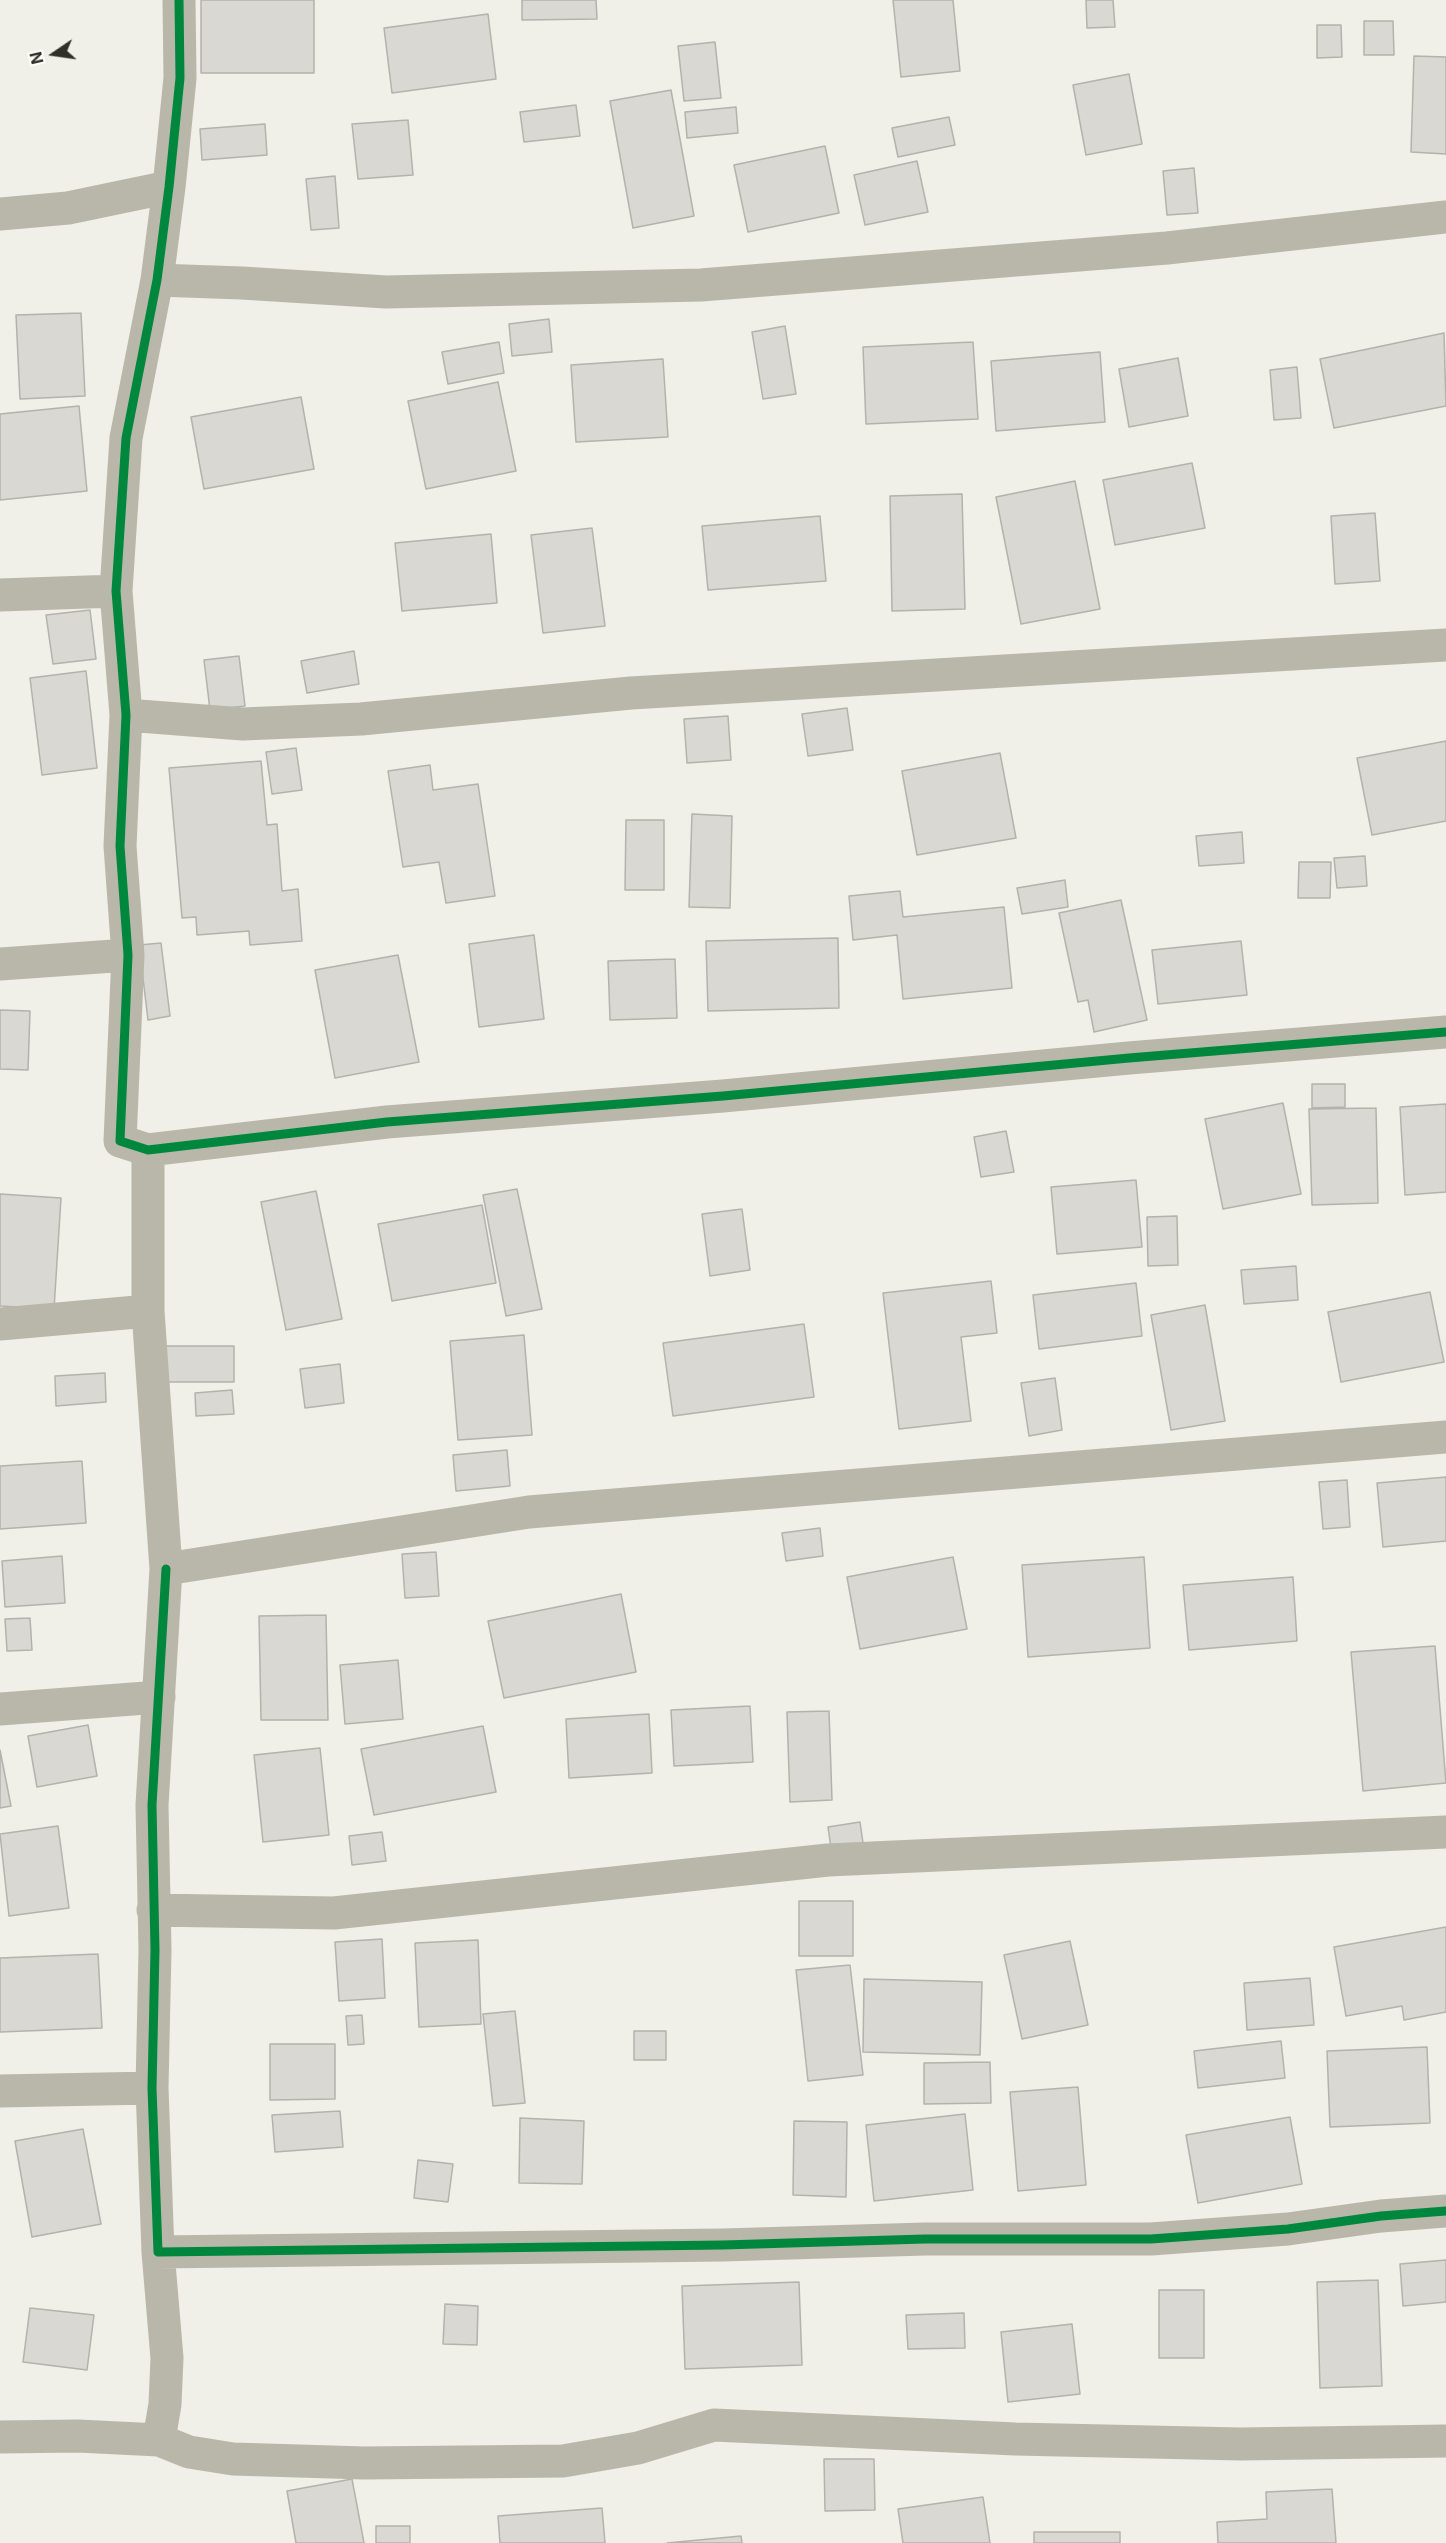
<!DOCTYPE html>
<html>
<head>
<meta charset="utf-8">
<style>
	body { margin:0 }
	#map { position:relative; width:1446px; height:2543px; overflow:hidden; background:#f0efe8; font-family:Inter,sans-serif }
	canvas { display:block }
	.north { position:absolute; left:24px; top:24px; width:60px; height:60px; -webkit-text-stroke:4px #fffef9; paint-order:stroke; rotate:257deg; font-size:16px; font-weight:700; line-height:24px; text-align:center; color:#30302b }
	.north::after { content:''; display:block; margin:auto; width:21px; height:27px; background:#30302b; clip-path:polygon(50% 0,100% 100%,50% 72%,0 100%) }
</style>
</head>
<body>
<div id="map">
<canvas width="1446" height="2543"></canvas>
<div class="north">N</div>
</div>
<script>
const g = document.querySelector('canvas').getContext('2d');
g.lineJoin = 'round';
function paint(path, color) { g.fillStyle = color; g.fill(path, 'evenodd'); }
const poly = rows => new Path2D(rows.map(r => 'M' + r).join(''));
function trace(path, color, width, dash) { g.strokeStyle = color; g.lineWidth = width; g.lineCap = dash ? 'butt' : 'round'; g.setLineDash(dash || []); g.stroke(path); }
const building = poly([
	[201,0,314,0,314,73,201,73,201,0],
	[522,0,596,0,597,19,522,20,522,0],
	[893,0,953,0,960,71,901,77,893,0],
	[1086,0,1113,0,1115,27,1087,28,1086,0],
	[488,14,496,79,392,93,384,28,488,14],
	[1364,21,1393,21,1394,55,1364,55,1364,21],
	[1317,25,1341,25,1342,57,1317,58,1317,25],
	[715,42,721,98,684,101,678,46,715,42],
	[1414,56,1446,57,1446,154,1411,152,1414,56],
	[1129,74,1142,144,1086,155,1073,85,1129,74],
	[671,90,694,216,633,228,610,101,671,90],
	[576,105,580,136,524,142,520,112,576,105],
	[736,107,738,133,687,138,685,112,736,107],
	[949,117,955,145,898,157,892,128,949,117],
	[408,120,413,175,358,179,352,124,408,120],
	[265,124,267,155,202,160,200,129,265,124],
	[825,146,839,213,748,232,734,165,825,146],
	[917,161,928,212,865,225,854,175,917,161],
	[1194,168,1198,213,1167,215,1163,171,1194,168],
	[335,176,339,228,311,230,306,179,335,176],
	[81,313,85,396,20,399,16,315,81,313],
	[549,319,552,352,512,356,509,324,549,319],
	[785,326,796,394,763,399,752,332,785,326],
	[1444,333,1446,406,1334,428,1320,359,1444,333],
	[499,342,504,373,448,384,442,352,499,342],
	[973,342,978,419,866,424,863,347,973,342],
	[1100,352,1105,422,996,431,991,361,1100,352],
	[1178,358,1188,416,1129,427,1119,369,1178,358],
	[663,359,668,437,576,442,571,365,663,359],
	[1297,367,1301,418,1274,420,1270,370,1297,367],
	[498,382,516,471,426,489,408,401,498,382],
	[301,397,314,469,204,489,191,417,301,397],
	[79,406,87,491,0,500,0,414,79,406],
	[1192,463,1205,528,1115,545,1103,480,1192,463],
	[1075,481,1100,609,1021,624,996,497,1075,481],
	[962,494,965,609,892,611,890,496,962,494],
	[1375,513,1380,581,1335,584,1331,516,1375,513],
	[820,516,826,581,708,590,702,526,820,516],
	[592,528,605,626,543,633,531,535,592,528],
	[491,534,497,603,402,611,395,543,491,534],
	[90,610,96,659,53,664,46,615,90,610],
	[354,651,359,684,307,693,301,661,354,651],
	[239,656,245,706,210,710,204,660,239,656],
	[86,671,97,768,42,775,30,678,86,671],
	[847,708,853,750,808,756,802,714,847,708],
	[728,716,731,760,687,763,684,719,728,716],
	[1446,741,1446,821,1372,835,1357,758,1446,741],
	[296,748,302,790,272,794,266,752,296,748],
	[1000,753,1016,838,917,855,902,771,1000,753],
	[261,761,267,825,277,824,282,891,298,889,302,941,250,945,249,931,197,935,196,917,182,918,169,768,261,761],
	[430,765,433,790,478,784,495,896,446,903,439,862,403,867,388,771,430,765],
	[692,814,732,816,730,908,689,907,692,814],
	[626,820,664,820,664,890,625,890,626,820],
	[1242,832,1244,863,1199,866,1196,836,1242,832],
	[1365,856,1367,886,1337,888,1334,858,1365,856],
	[1299,862,1331,862,1330,898,1298,898,1299,862],
	[1065,880,1068,907,1022,914,1017,888,1065,880],
	[900,891,903,917,1004,907,1012,988,903,999,897,935,853,940,849,896,900,891],
	[1121,900,1147,1020,1094,1032,1088,1000,1078,1002,1059,913,1121,900],
	[534,935,544,1019,479,1027,469,944,534,935],
	[838,938,839,1008,708,1011,706,941,838,938],
	[1241,941,1247,995,1158,1004,1152,950,1241,941],
	[161,943,170,1016,148,1020,139,945,161,943],
	[398,955,419,1062,335,1078,315,970,398,955],
	[675,959,677,1018,610,1020,608,961,675,959],
	[0,1010,30,1011,28,1070,0,1069,0,1010],
	[1312,1084,1345,1084,1345,1107,1312,1108,1312,1084],
	[1283,1103,1301,1194,1223,1209,1205,1119,1283,1103],
	[1446,1104,1446,1192,1405,1195,1400,1107,1446,1104],
	[1376,1108,1378,1203,1312,1205,1309,1109,1376,1108],
	[1006,1131,1014,1172,981,1177,974,1137,1006,1131],
	[1136,1180,1142,1247,1057,1254,1051,1187,1136,1180],
	[517,1189,542,1309,506,1316,483,1195,517,1189],
	[316,1191,342,1319,286,1330,261,1202,316,1191],
	[0,1194,61,1198,54,1309,0,1306,0,1194],
	[482,1205,496,1283,392,1301,378,1224,482,1205],
	[742,1209,750,1270,710,1276,702,1214,742,1209],
	[1177,1216,1178,1265,1148,1266,1147,1217,1177,1216],
	[1296,1266,1298,1300,1244,1304,1241,1270,1296,1266],
	[991,1281,997,1333,961,1337,971,1421,899,1429,883,1293,991,1281],
	[1136,1283,1142,1336,1039,1349,1033,1295,1136,1283],
	[1430,1292,1444,1362,1341,1382,1328,1312,1430,1292],
	[1205,1305,1225,1421,1171,1430,1151,1315,1205,1305],
	[804,1324,814,1397,673,1416,663,1343,804,1324],
	[524,1335,532,1435,458,1440,450,1341,524,1335],
	[154,1346,234,1346,234,1382,154,1382,154,1346],
	[340,1364,344,1403,305,1408,300,1369,340,1364],
	[105,1373,106,1402,56,1406,55,1376,105,1373],
	[1055,1378,1062,1430,1029,1436,1021,1383,1055,1378],
	[232,1390,234,1414,196,1416,195,1393,232,1390],
	[507,1450,510,1486,456,1491,453,1455,507,1450],
	[82,1461,86,1523,0,1529,0,1466,82,1461],
	[1446,1477,1446,1541,1383,1547,1377,1483,1446,1477],
	[1347,1480,1350,1527,1323,1529,1319,1482,1347,1480],
	[820,1528,823,1556,786,1561,782,1533,820,1528],
	[436,1552,439,1596,405,1598,402,1554,436,1552],
	[62,1556,65,1603,5,1607,2,1561,62,1556],
	[953,1557,967,1629,860,1649,847,1577,953,1557],
	[1144,1557,1150,1648,1028,1657,1022,1565,1144,1557],
	[1293,1577,1297,1641,1189,1650,1183,1585,1293,1577],
	[621,1594,636,1672,504,1698,488,1621,621,1594],
	[326,1615,328,1720,261,1720,259,1616,326,1615],
	[30,1618,32,1650,7,1651,5,1619,30,1618],
	[1435,1646,1446,1783,1363,1791,1351,1652,1435,1646],
	[398,1660,403,1719,345,1724,340,1665,398,1660],
	[750,1706,753,1762,674,1766,671,1710,750,1706],
	[829,1711,832,1800,790,1802,787,1712,829,1711],
	[649,1714,652,1773,569,1778,566,1719,649,1714],
	[88,1725,97,1776,37,1787,28,1736,88,1725],
	[483,1726,496,1792,374,1815,361,1749,483,1726],
	[320,1748,329,1835,263,1842,254,1755,320,1748],
	[0,1750,11,1806,0,1808,0,1750],
	[860,1822,863,1843,831,1848,828,1827,860,1822],
	[58,1826,69,1908,9,1916,0,1834,58,1826],
	[382,1832,386,1861,352,1865,349,1836,382,1832],
	[799,1901,853,1901,853,1956,799,1956,799,1901],
	[1446,1927,1446,2012,1404,2020,1402,2006,1346,2016,1334,1947,1446,1927],
	[382,1939,385,1998,339,2001,335,1942,382,1939],
	[478,1940,481,2024,419,2027,415,1943,478,1940],
	[1070,1941,1088,2025,1022,2039,1004,1955,1070,1941],
	[98,1954,102,2028,0,2032,0,1958,98,1954],
	[850,1965,863,2075,808,2081,796,1970,850,1965],
	[1310,1978,1314,2025,1247,2030,1244,1983,1310,1978],
	[864,1979,982,1982,980,2055,863,2052,864,1979],
	[515,2011,525,2103,493,2106,483,2014,515,2011],
	[362,2015,364,2044,348,2045,346,2016,362,2015],
	[634,2031,666,2031,666,2060,634,2060,634,2031],
	[1281,2041,1285,2078,1198,2088,1194,2051,1281,2041],
	[270,2044,335,2044,335,2099,270,2100,270,2044],
	[1427,2047,1430,2123,1330,2127,1327,2051,1427,2047],
	[990,2062,991,2103,924,2104,924,2063,990,2062],
	[1078,2087,1086,2185,1018,2191,1010,2092,1078,2087],
	[340,2111,343,2147,275,2152,272,2115,340,2111],
	[965,2114,973,2190,874,2201,866,2125,965,2114],
	[1290,2117,1302,2184,1198,2203,1186,2135,1290,2117],
	[520,2118,584,2121,582,2184,519,2183,520,2118],
	[794,2121,847,2122,846,2197,793,2195,794,2121],
	[83,2129,101,2224,32,2237,15,2141,83,2129],
	[418,2160,453,2164,448,2202,414,2198,418,2160],
	[1446,2260,1446,2302,1403,2306,1400,2264,1446,2260],
	[1378,2280,1382,2386,1320,2388,1317,2282,1378,2280],
	[799,2282,802,2365,685,2369,682,2286,799,2282],
	[1159,2290,1204,2290,1204,2358,1159,2358,1159,2290],
	[445,2304,478,2306,477,2345,443,2344,445,2304],
	[30,2308,94,2315,87,2370,23,2362,30,2308],
	[964,2313,965,2348,908,2349,906,2315,964,2313],
	[1072,2324,1080,2394,1008,2402,1001,2332,1072,2324],
	[824,2459,874,2459,875,2510,825,2511,824,2459],
	[352,2479,364,2543,296,2543,287,2491,352,2479],
	[1332,2489,1336,2543,1218,2543,1217,2522,1267,2519,1266,2492,1332,2489],
	[983,2497,990,2543,903,2543,898,2509,983,2497],
	[602,2508,605,2543,500,2543,498,2516,602,2508],
	[376,2526,410,2526,410,2543,376,2543,376,2526],
	[1034,2532,1120,2532,1120,2543,1034,2543,1034,2532],
	[741,2536,742,2543,667,2543,741,2536]
]);
paint(building, '#d9d8d3');
trace(building, '#b3b2ad', 1.5);
trace(poly([
	[179,0,180,78,169,187,157,280,126,438,116,591,126,715,120,846,128,955,120,1141,148,1150,387,1122,723,1096,1129,1058,1446,1032],
	[0,214,68,208,169,187],
	[157,280,242,283,386,292,701,285,1167,248,1446,217],
	[0,595,116,591],
	[126,715,243,724,361,719,631,693,1446,645],
	[0,964,128,955],
	[148,1150,148,1311,166,1569,529,1512,1446,1437],
	[0,1324,148,1311],
	[166,1569,152,1805,155,1950,152,2088,158,2252,723,2245,925,2239,1151,2239,1288,2229,1381,2216,1446,2211],
	[0,1709,159,1697],
	[153,1910,334,1913,828,1860,1446,1832],
	[0,2091,152,2088],
	[158,2252,167,2358,165,2404,159,2440],
	[0,2437,78,2436,159,2440,189,2452,233,2459,364,2463,563,2461,638,2448,714,2425,1015,2439,1241,2444,1446,2441]
]), '#b8b7aa', 33);
trace(poly([
	[179,0,180,78,169,187,157,280,126,438,116,591,126,715,120,846,128,955,120,1141,148,1150,387,1122,723,1096,1129,1058,1446,1032],
	[166,1569,152,1805,155,1950,152,2088,158,2252,723,2245,925,2239,1151,2239,1288,2229,1381,2216,1446,2211]
]), '#00873e', 9);
</script>
</body>
</html>
